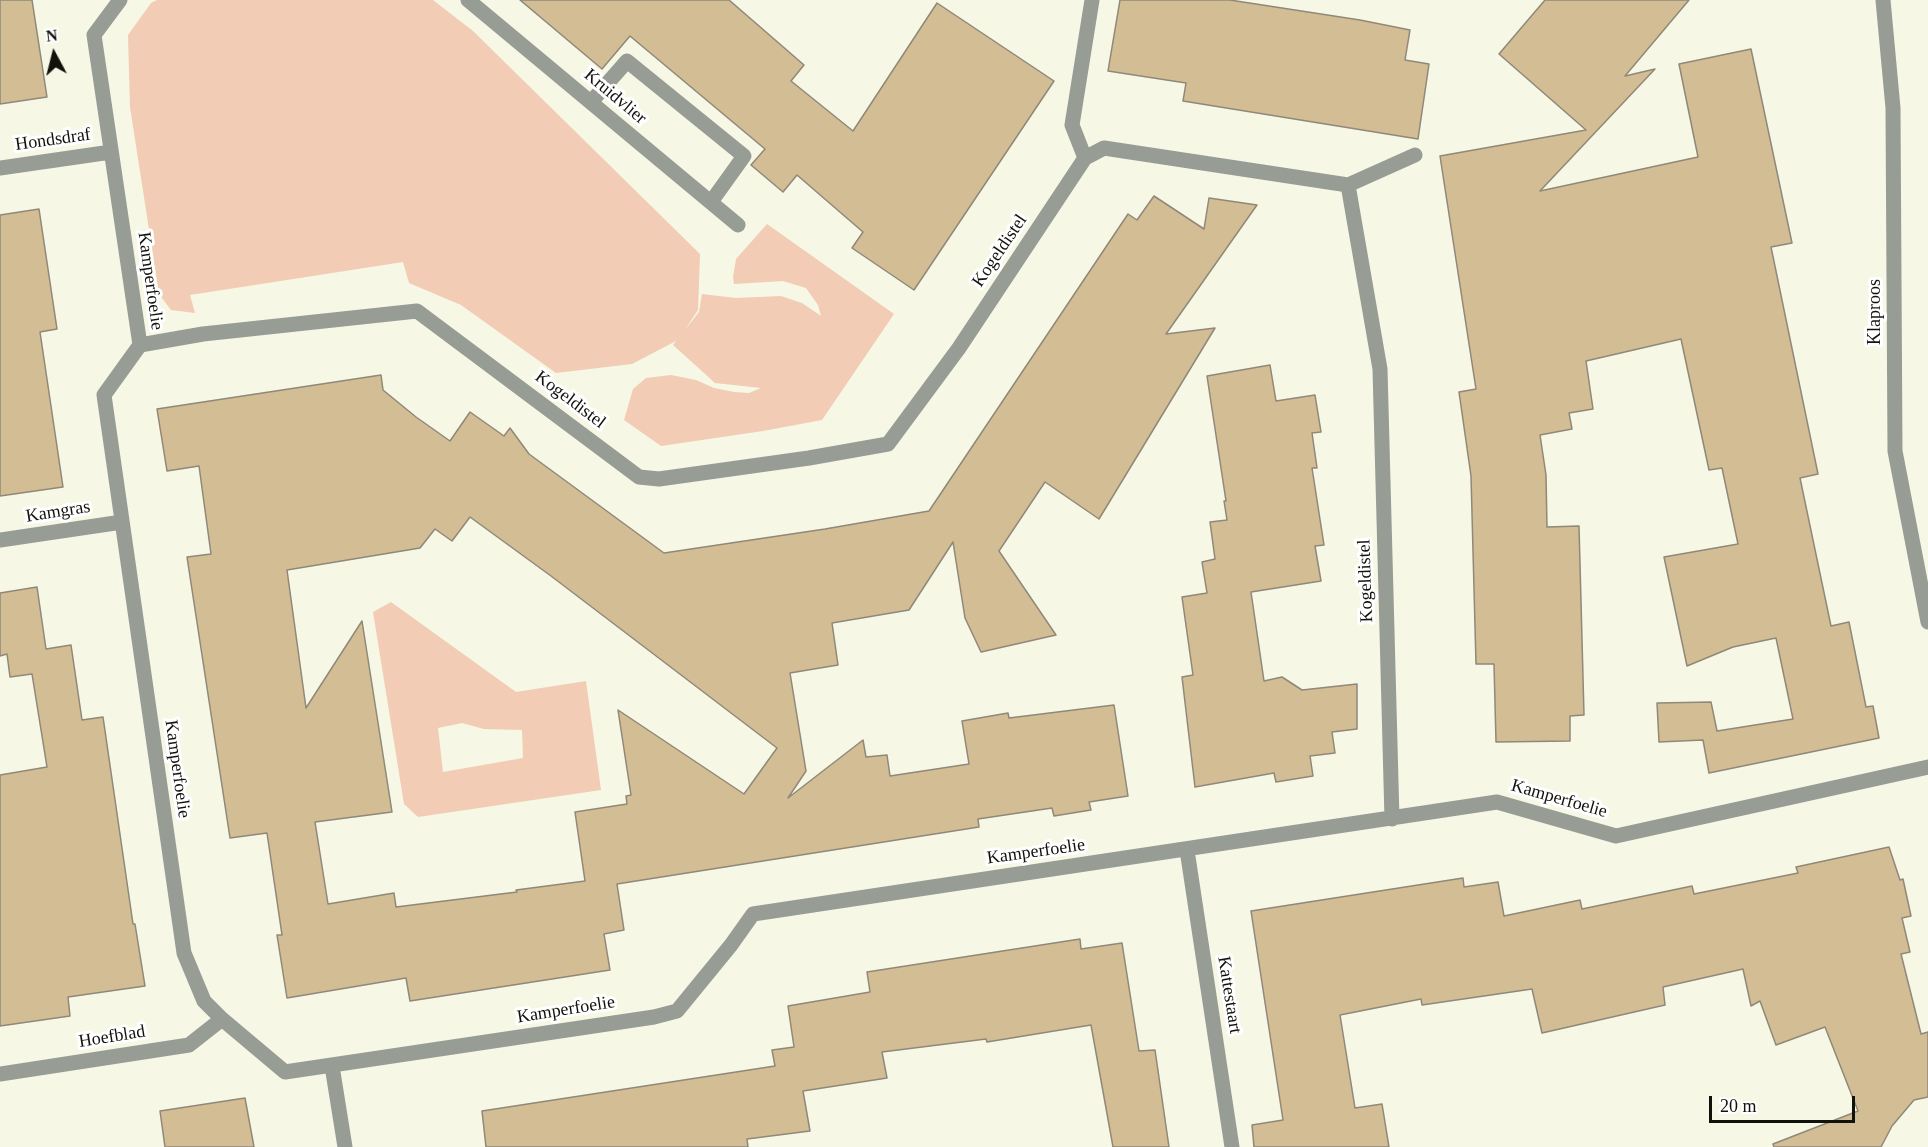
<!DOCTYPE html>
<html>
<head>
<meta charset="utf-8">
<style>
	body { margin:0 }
	#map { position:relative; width:1928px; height:1147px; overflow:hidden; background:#f6f7e5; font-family:Georgia,serif }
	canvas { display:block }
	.north { position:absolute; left:24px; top:24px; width:60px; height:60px; -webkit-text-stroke:4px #fff; paint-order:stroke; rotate:353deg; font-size:16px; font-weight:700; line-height:24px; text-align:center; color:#12120d }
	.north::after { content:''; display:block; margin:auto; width:21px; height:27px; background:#12120d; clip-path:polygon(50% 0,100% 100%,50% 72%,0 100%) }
	.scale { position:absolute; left:1709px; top:1096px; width:146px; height:27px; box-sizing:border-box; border:3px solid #12120d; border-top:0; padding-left:8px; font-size:18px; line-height:21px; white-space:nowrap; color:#12120d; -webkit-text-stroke:4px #fff; paint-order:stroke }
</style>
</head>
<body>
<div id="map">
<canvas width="1928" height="1147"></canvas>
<div class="north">N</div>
<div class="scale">20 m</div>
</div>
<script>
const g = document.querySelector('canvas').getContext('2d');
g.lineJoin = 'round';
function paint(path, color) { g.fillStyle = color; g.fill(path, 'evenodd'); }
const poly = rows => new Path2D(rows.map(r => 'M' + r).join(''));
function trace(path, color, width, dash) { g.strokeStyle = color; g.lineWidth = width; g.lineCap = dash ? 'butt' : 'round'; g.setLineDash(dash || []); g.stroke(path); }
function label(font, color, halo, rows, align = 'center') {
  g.font = font + ' Georgia,serif'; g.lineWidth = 6; g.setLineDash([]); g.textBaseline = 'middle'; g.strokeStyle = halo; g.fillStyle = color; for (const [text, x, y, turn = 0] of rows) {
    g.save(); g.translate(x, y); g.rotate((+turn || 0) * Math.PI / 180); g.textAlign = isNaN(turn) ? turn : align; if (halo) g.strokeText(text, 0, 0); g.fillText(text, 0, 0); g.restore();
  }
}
paint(poly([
	[157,0,433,0,473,31,700,254,698,310,684,331,699,312,702,294,736,298,781,296,802,303,821,316,818,305,806,288,783,281,734,284,733,277,736,259,767,224,894,314,822,420,763,431,661,446,624,420,633,389,646,378,671,375,696,380,714,388,734,392,749,393,761,388,715,383,673,345,676,341,632,364,556,373,461,305,409,283,403,262,190,295,195,313,171,310,159,294,130,107,128,35,151,3],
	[391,602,516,692,586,681,601,790,418,817,404,804,373,612],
	[462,723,484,729,522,730,523,758,443,772,438,728]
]), '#f2ccb4');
const building = poly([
	[0,0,32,0,47,97,0,104,0,0],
	[520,0,729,0,804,65,791,81,853,131,937,3,1054,81,914,290,852,248,863,232,797,175,783,192,751,165,765,149,630,36,602,69,520,0],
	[1120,0,1230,0,1360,20,1410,30,1405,60,1429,64,1418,139,1183,101,1186,83,1108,71,1120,0],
	[1545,0,1689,0,1625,76,1655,69,1540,191,1698,157,1679,64,1751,49,1792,243,1771,247,1818,474,1800,478,1831,626,1849,622,1866,707,1873,706,1879,738,1709,773,1703,740,1659,742,1657,703,1711,702,1717,731,1793,719,1776,638,1733,647,1687,666,1664,557,1738,544,1722,468,1709,470,1681,339,1586,361,1593,409,1569,413,1572,429,1540,435,1546,475,1547,527,1579,526,1584,715,1570,716,1570,741,1496,742,1494,664,1476,664,1471,476,1459,392,1476,389,1440,156,1586,130,1499,54,1545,0],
	[1154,196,1204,229,1209,198,1257,205,1166,334,1215,328,1099,519,1045,482,999,551,1056,635,981,652,965,618,953,542,909,610,832,623,838,665,790,673,806,771,788,798,863,740,866,757,887,755,890,776,969,764,962,721,1008,713,1009,718,1114,705,1128,796,1089,802,1091,810,1054,816,1052,808,978,819,979,827,617,884,624,930,604,934,610,970,410,1001,406,978,287,998,277,935,282,935,267,833,230,838,187,557,211,554,199,466,167,471,157,409,381,375,383,390,416,417,450,441,470,412,504,436,510,428,529,454,664,553,825,529,929,511,1128,214,1137,220,1154,196],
	[470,517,551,576,777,748,744,794,618,710,631,795,626,796,627,804,575,812,585,881,516,890,517,892,396,907,394,893,328,904,315,822,392,812,362,621,306,708,287,570,420,548,435,529,452,541,470,517],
	[39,209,57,329,40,332,63,487,0,496,0,215,39,209],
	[1270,365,1276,401,1315,395,1321,432,1312,433,1317,468,1312,468,1324,545,1315,546,1321,581,1251,592,1264,681,1282,677,1302,690,1357,684,1357,729,1332,732,1335,753,1310,756,1313,776,1276,782,1274,773,1195,787,1182,677,1193,675,1182,597,1207,593,1202,562,1215,559,1210,522,1227,520,1224,501,1226,501,1207,376,1270,365],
	[37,587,46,649,71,645,82,720,103,717,133,924,135,924,145,986,68,997,70,1016,0,1026,0,775,47,767,32,674,10,677,7,654,0,656,0,593,37,587],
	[1889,847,1900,880,1903,879,1911,916,1902,918,1910,952,1901,954,1921,1034,1928,1032,1928,1097,1914,1100,1892,1126,1881,1147,1774,1147,1773,1144,1858,1111,1825,1027,1776,1045,1760,1001,1751,1006,1743,969,1663,987,1665,1005,1542,1033,1532,989,1422,1005,1421,999,1340,1015,1355,1108,1382,1104,1389,1147,1254,1147,1252,1125,1283,1120,1251,911,1463,878,1464,887,1498,882,1504,916,1580,900,1582,909,1692,886,1694,894,1798,873,1796,867,1889,847],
	[1080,939,1081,949,1122,943,1139,1051,1155,1050,1169,1147,1113,1147,1091,1025,987,1042,986,1039,882,1052,887,1078,803,1091,810,1131,747,1139,748,1147,486,1147,482,1111,775,1066,772,1050,794,1047,788,1006,870,992,867,972,1080,939],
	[245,1098,254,1147,165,1147,160,1111,245,1098]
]);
paint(building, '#d3bd94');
trace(building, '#908879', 1.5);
trace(poly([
	[120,0,94,35,140,345,104,395,184,953,204,1001,222,1019,285,1072,654,1017,677,1011,731,945,753,914,1497,802,1616,836,1928,767],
	[468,0,738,225],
	[1883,0,1893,108,1895,451,1928,622],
	[591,102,627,61,744,156,711,202],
	[1085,158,1072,125,1092,0],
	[0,168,111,152],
	[1348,185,1415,155],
	[140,345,203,334,417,311,639,477,659,479,809,458,888,444,959,348,1085,158,1104,148,1348,185,1380,369,1392,819],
	[0,540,122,522],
	[1187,850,1232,1147],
	[332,1066,345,1147],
	[0,1074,189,1045,222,1019]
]), '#979c95', 15);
label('18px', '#12120d', '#fff', [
	["Kruidvlier",615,97,40],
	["Hondsdraf",53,140,-8],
	["Kogeldistel",1000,251,-56],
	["Kamperfoelie",150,281,82],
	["Klaproos",1875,312,-90],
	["Kogeldistel",570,400,37],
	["Kamgras",58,512,-9],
	["Kogeldistel",1366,581,-92],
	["Kamperfoelie",177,769,82],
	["Kamperfoelie",1559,799,16],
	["Kamperfoelie",1036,852,-8],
	["Kattestaart",1229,995,81],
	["Kamperfoelie",566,1010,-9],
	["Hoefblad",112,1037,-9]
]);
</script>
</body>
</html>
